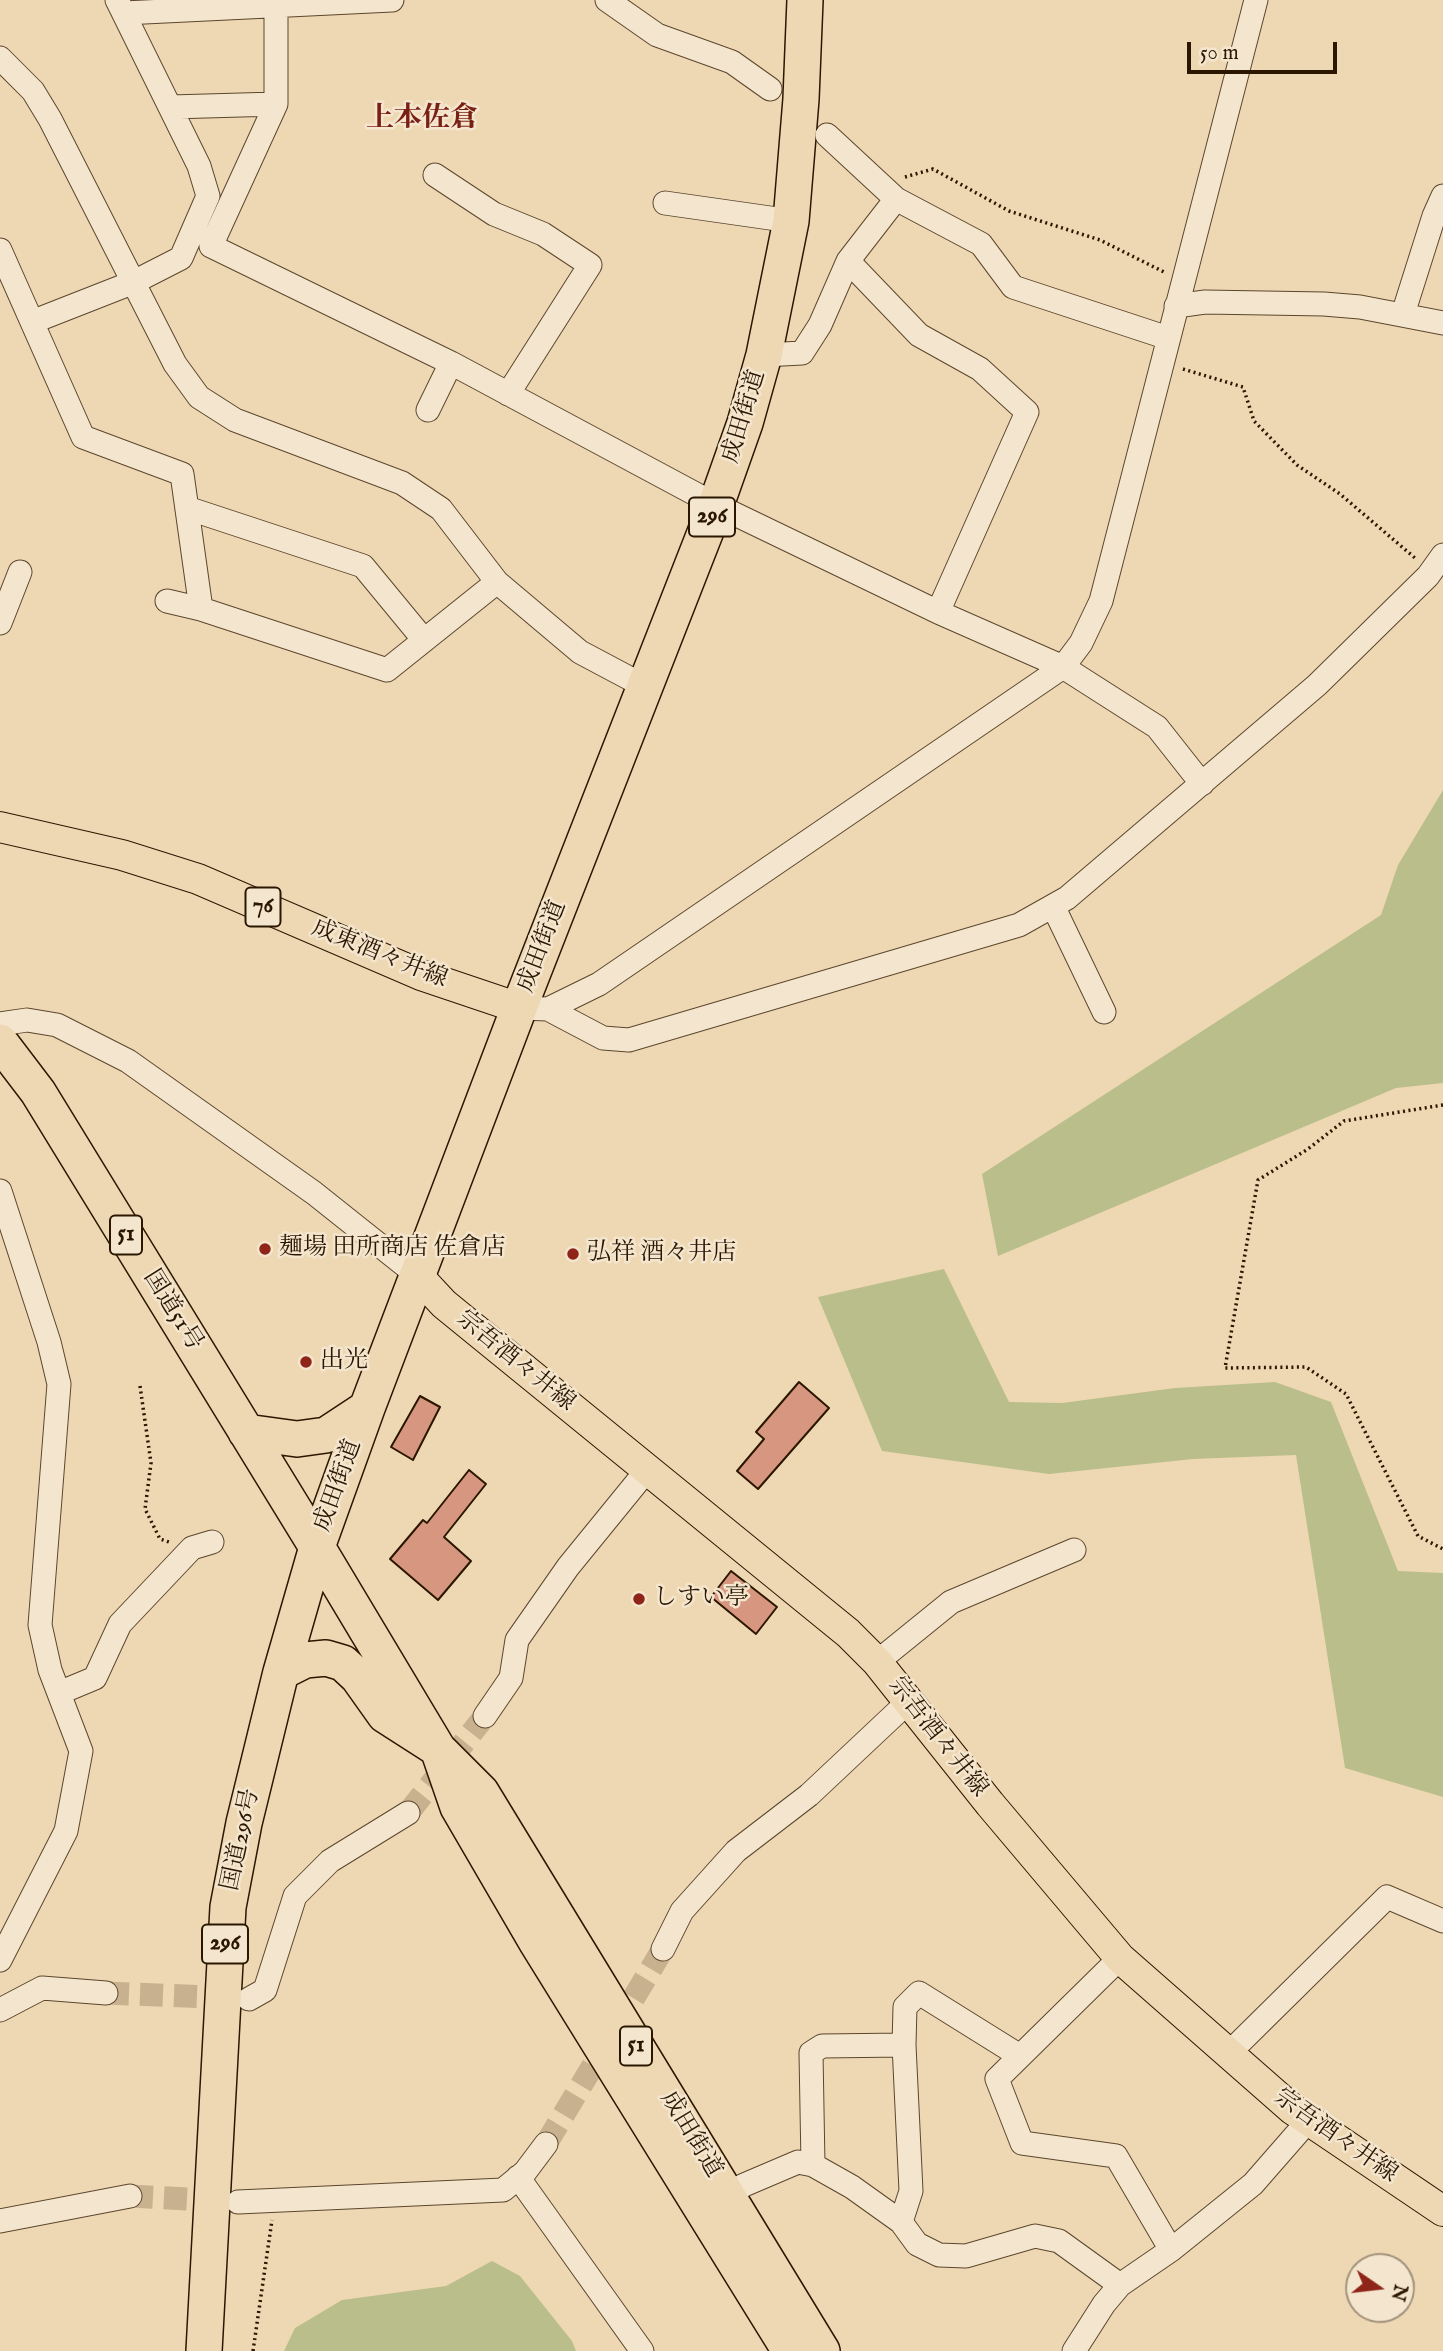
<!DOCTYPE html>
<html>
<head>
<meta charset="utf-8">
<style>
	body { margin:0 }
	#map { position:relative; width:1443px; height:2351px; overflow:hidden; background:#eed8b3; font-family:"IM FELL English",serif }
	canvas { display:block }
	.north { position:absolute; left:1345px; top:2253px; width:70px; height:70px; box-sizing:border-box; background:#f4e6ce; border:2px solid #a4937c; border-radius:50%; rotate:104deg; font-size:19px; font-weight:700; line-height:28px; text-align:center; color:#2b1600 }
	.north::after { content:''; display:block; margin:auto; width:24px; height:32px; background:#8f2418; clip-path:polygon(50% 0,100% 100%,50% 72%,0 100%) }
	.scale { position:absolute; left:1187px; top:42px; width:150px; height:32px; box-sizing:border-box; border:4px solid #2b1600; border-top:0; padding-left:9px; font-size:21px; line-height:24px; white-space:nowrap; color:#2b1600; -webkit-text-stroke:5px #f4e6ce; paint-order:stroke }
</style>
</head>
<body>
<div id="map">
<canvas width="1443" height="2351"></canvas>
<div class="north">N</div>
<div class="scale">50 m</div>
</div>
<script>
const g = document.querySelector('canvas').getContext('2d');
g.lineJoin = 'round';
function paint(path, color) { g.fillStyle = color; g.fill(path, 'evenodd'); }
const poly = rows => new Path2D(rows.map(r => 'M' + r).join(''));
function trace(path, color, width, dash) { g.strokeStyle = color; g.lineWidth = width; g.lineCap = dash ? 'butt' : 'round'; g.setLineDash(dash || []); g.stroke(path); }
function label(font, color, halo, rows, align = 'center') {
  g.font = font + ' "IM FELL English","Noto Serif JP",serif'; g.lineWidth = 5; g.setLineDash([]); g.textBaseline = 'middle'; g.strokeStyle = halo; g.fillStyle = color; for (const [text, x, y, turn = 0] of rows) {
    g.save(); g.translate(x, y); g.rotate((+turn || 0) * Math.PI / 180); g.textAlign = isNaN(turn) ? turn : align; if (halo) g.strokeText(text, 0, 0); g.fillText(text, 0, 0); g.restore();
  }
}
paint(poly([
	[1443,790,1443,1083,1396,1088,998,1256,982,1174,1381,915,1398,865],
	[944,1269,1009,1402,1062,1403,1175,1388,1275,1382,1331,1402,1398,1571,1443,1573,1443,1797,1345,1768,1296,1455,1193,1459,1049,1474,882,1451,818,1297],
	[492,2261,520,2276,572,2341,576,2351,284,2351,295,2328,342,2300,446,2286]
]), '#babe8b');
const building = poly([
	[799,1382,829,1408,758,1489,737,1471,764,1439,756,1432,799,1382],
	[420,1396,440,1407,413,1460,391,1447,420,1396],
	[469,1470,486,1484,444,1537,471,1561,438,1600,390,1559,423,1520,427,1523,469,1470],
	[731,1571,777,1607,756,1634,711,1597,731,1571]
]);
paint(building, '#d7967f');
trace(building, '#2b1600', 2);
trace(poly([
	[408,1813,485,1716],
	[106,1993,236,1998],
	[546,2144,663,1949],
	[130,2196,224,2201]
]), '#c7b18f', 23, [23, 11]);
const minor = poly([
	[607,0,657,35,732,62,770,89],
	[276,5,276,104,211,246,451,363,716,505,938,612,1063,667,1157,727,1202,784],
	[124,13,392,0],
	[0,58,33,91,50,119,175,364,199,397,235,420,402,483,441,509,497,582,580,652,644,686],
	[171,107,276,104],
	[827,135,896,199,981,244,1013,287,1168,338],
	[435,175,494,214,543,234,590,265,508,394],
	[665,203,791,221],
	[0,250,83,437,182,474,201,609],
	[848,261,919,335,980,369,1027,412,938,612],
	[1176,306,1205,302,1324,304,1360,307,1443,323],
	[1403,314,1434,216,1443,196],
	[32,322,134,282,181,258,208,196,199,166,117,0],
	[764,355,802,353,820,325,848,261,896,199],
	[428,410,451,363],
	[187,508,363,566,424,640],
	[167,601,201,609,387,670,497,582],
	[0,623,20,572],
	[1053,906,1104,1012],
	[519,1008,548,1009,599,984,1063,667,1081,643,1101,601,1256,0],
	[548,1009,603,1038,629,1040,1019,925,1067,898,1317,685,1428,576,1443,555],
	[0,1024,27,1020,57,1025,128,1061,314,1193,417,1275],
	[0,1191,49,1342,59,1384,40,1625,50,1670,81,1751,66,1831,0,1960],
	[877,1662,951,1602,1074,1550],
	[59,1693,95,1678,120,1624,192,1548,212,1542],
	[485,1716,511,1678,517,1640,568,1567,647,1470],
	[663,1949,682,1911,736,1851,809,1795,909,1701],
	[249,1999,265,1990,295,1896,330,1861,408,1813],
	[0,2010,42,1988,106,1993],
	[1227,2055,1387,1897,1443,1921],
	[813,2165,811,2053,822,2046,904,2045],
	[518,2177,642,2351],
	[727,2196,744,2185,798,2162,813,2165,852,2187,901,2222,917,2244,939,2255,966,2256,1035,2236,1059,2241,1120,2285],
	[238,2202,503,2190,525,2172,546,2144],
	[0,2221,130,2196],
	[901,2222,911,2191,904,2045,905,2007,919,1993,1020,2056],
	[1171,2250,1253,2184,1308,2121],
	[1074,2351,1104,2304,1120,2285,1171,2250,1116,2156,1022,2143,997,2079,1120,1958]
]);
const major = poly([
	[0,827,122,855,198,879,421,975,519,1008],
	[417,1275,444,1304,848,1633,877,1662,990,1804,1120,1958,1292,2109,1443,2211]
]);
const highway = poly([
	[0,1042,38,1092,317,1547,438,1749,458,1807,536,1941,790,2351],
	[246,1432,297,1439,326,1435,367,1408],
	[281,1672,305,1660,326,1658,343,1663,358,1677,385,1715,438,1749,481,1792,822,2351],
	[204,2351,228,1907,244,1823,281,1672,317,1547,367,1408,519,1008,716,505,745,423,764,355,791,221,801,99,805,0]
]);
trace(minor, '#5c462d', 25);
trace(major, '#2b1600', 32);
trace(highway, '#2b1600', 38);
trace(poly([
	[905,177,933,169,1009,211,1100,240,1164,272],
	[1183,369,1243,387,1254,421,1297,465,1340,494,1415,558],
	[1443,1105,1344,1121,1308,1149,1258,1180,1225,1368,1306,1367,1346,1394,1418,1536,1443,1549],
	[140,1386,151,1463,145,1509,160,1539,169,1542],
	[253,2351,272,2220]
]), '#2b1600', 3.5, [2, 3.5]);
trace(minor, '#f4e6ce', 23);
trace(major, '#eed8b3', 30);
trace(highway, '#eed8b3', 35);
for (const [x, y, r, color] of [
	[265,1249,7,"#8f2418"],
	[573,1254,7,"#8f2418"],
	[306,1362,7,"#8f2418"],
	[639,1599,7,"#8f2418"]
]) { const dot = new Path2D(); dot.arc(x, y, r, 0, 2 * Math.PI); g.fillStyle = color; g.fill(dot); trace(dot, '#f4e6ce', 2.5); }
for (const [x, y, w] of [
	[712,517,46],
	[263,907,35],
	[126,1235,32],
	[225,1944,46],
	[636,2046,32]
]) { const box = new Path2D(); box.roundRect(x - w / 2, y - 19.5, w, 39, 5); g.fillStyle = '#f4e6ce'; g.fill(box); trace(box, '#2b1600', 2); }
label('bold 23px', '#2b1600', null, [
	["296",712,517],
	["76",263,907],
	["51",126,1235],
	["296",225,1944],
	["51",636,2046]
]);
label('24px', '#2b1600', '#f4e6ce', [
	["成田街道",745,417,-73],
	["成田街道",543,947,-69],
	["成東酒々井線",379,955,22],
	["国道51号",172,1311,58],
	["宗吾酒々井線",515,1362,39],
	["成田街道",339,1486,-70],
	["宗吾酒々井線",937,1738,52],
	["国道296号",242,1840,-78],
	["成田街道",690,2135,59],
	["宗吾酒々井線",1335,2137,35]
]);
label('24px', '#2b1600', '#f4e6ce', [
	["麺場 田所商店 佐倉店",279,1249],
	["弘祥 酒々井店",587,1254],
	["出光",320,1362],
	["しすい亭",653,1599]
], 'left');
label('bold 28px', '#7a1f14', '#f4e6ce', [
	["上本佐倉",422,120]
]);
</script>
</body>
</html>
